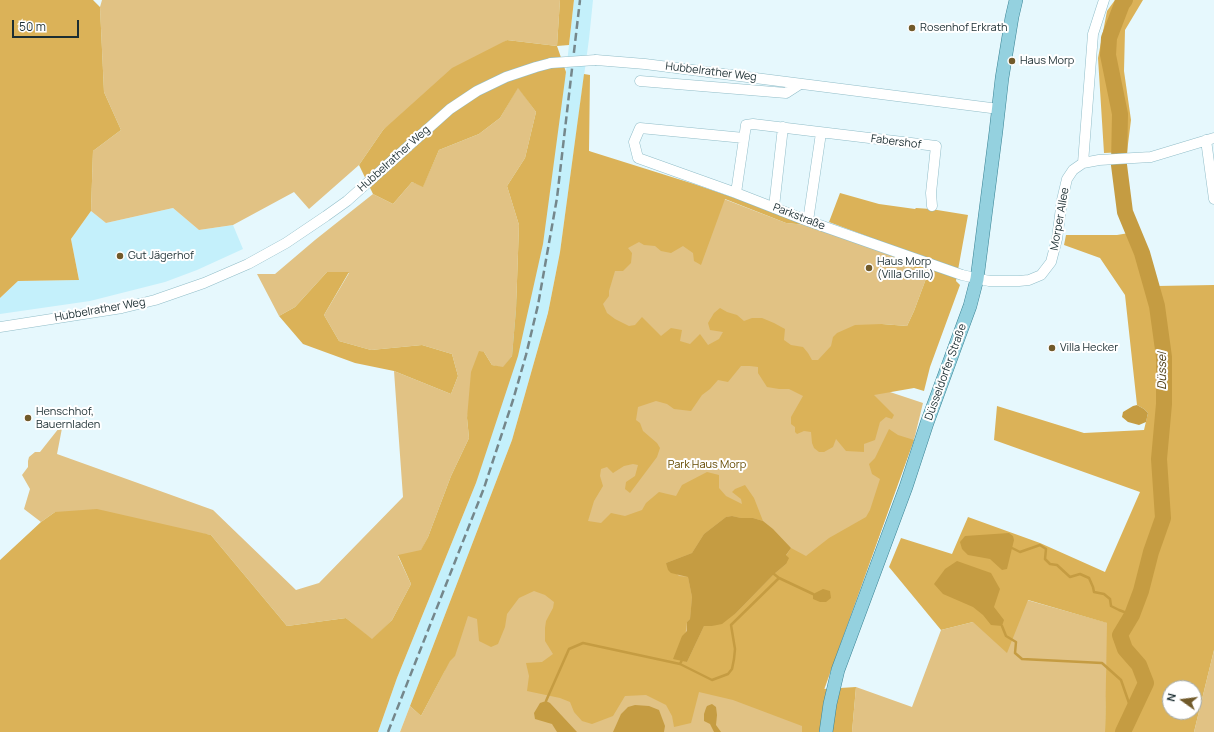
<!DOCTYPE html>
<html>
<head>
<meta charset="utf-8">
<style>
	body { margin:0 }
	#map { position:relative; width:1214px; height:732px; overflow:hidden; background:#e6f8fd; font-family:Manrope,sans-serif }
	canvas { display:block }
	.north { position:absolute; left:1162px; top:680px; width:40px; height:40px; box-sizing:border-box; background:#fff; border:1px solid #a4abad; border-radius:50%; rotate:284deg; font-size:11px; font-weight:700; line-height:16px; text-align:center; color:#1c2e32 }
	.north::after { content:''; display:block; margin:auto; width:14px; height:18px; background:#715a2a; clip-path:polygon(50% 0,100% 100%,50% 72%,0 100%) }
	.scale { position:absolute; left:12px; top:20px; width:67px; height:18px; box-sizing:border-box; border:2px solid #1c2e32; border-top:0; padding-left:5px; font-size:12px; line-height:14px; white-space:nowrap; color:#1c2e32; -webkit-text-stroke:3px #fff; paint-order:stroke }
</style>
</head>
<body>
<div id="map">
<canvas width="1214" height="732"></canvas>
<div class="north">N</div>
<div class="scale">50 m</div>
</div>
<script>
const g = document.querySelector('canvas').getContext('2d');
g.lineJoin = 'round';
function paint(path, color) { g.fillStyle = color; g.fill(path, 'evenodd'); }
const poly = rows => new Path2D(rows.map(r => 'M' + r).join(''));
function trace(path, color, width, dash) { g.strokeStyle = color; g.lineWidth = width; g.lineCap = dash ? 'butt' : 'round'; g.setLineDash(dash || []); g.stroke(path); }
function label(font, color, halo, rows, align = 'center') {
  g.font = font + ' Manrope,sans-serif'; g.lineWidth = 4; g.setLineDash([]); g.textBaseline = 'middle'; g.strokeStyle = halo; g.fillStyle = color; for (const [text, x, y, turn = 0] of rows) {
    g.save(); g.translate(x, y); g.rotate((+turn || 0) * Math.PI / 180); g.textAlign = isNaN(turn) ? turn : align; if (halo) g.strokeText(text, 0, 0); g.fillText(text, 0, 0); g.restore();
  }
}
paint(poly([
	[574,0,593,0,589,39,560,252,548,313,512,440,410,706,400,732,378,732,397,678,476,483,566,72],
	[173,208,199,230,233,225,243,249,197,270,165,282,90,301,0,314,0,298,18,281,79,280,71,239,91,211,106,223]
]), '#c4f0fb');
paint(poly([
	[102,0,560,0,557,46,507,40,383,130,359,165,309,209,294,192,233,225,199,230,173,208,106,223,91,211,93,151,121,130,104,92,100,7],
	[518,87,536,112,525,158,507,186,519,225,516,309,512,356,503,368,492,365,484,352,467,418,469,438,451,476,428,537,421,551,398,556,411,584,392,620,372,640,346,618,287,626,211,535,55,512,41,522,24,509,30,489,22,475,28,467,28,461,29,457,35,452,40,452,63,423,57,454,213,510,296,590,319,583,403,497,394,371,451,394,458,376,452,354,422,345,371,350,339,341,324,315,349,273,327,272,295,307,279,316,257,274,275,274,315,240,373,194,393,204,412,182,423,186,439,150,479,134,500,118],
	[589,151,713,230,724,199,786,223,817,226,886,252,927,276,914,311,907,326,882,324,881,389,923,403,915,436,809,732,400,732,410,706,421,716,444,672,467,613,489,549],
	[1027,600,1108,623,1105,732,852,732,856,687,912,707,941,630,973,622],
	[1214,650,1214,732,1194,732]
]), '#e1c284');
paint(poly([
	[0,0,93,0,100,7,104,92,121,130,93,151,91,211,71,239,79,280,18,281,0,298],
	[560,0,574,0,569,45,557,46,566,72,543,244,518,356,476,483,397,678,378,732,0,732,0,560,41,522,55,512,97,509,211,535,287,626,346,618,372,639,392,620,411,584,398,555,421,550,428,537,451,476,469,438,467,418,471,372,479,351,484,352,492,365,503,367,512,356,516,309,519,225,507,186,525,158,536,112,518,88,500,118,479,134,439,150,423,187,412,182,393,204,373,194,359,165,383,130,452,68,507,40,557,46],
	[1115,0,1143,0,1125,30,1124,71,1131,120,1127,152,1104,153,1098,58,1107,11],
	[584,74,590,75,589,151,694,184,817,226,786,223,725,199,701,265,694,261,693,253,683,246,671,253,661,251,655,246,644,245,639,242,628,248,632,253,631,263,623,271,615,271,609,291,609,296,603,304,607,313,615,319,629,326,635,325,642,317,661,336,671,328,682,330,680,341,690,344,700,334,708,345,719,339,723,332,710,330,708,323,714,313,720,308,727,312,737,315,744,321,752,318,762,318,774,323,785,329,784,340,791,345,803,347,808,353,812,360,818,360,831,346,833,337,837,333,855,325,882,324,907,326,914,311,927,276,891,254,893,246,829,222,840,193,879,204,915,209,916,208,931,209,968,215,956,281,960,285,930,367,924,391,914,388,874,395,894,415,892,419,886,417,880,422,875,440,864,444,864,452,846,451,836,439,833,447,824,452,819,452,814,448,812,443,811,432,804,431,797,434,795,432,795,427,791,424,791,417,803,396,789,389,779,389,767,387,758,373,758,367,750,366,741,366,728,382,718,380,710,389,702,395,691,411,674,409,667,404,656,401,638,407,636,420,640,423,643,431,657,443,660,448,657,457,630,493,625,489,626,482,635,476,638,465,633,464,624,466,613,473,607,467,601,469,600,476,603,486,594,501,588,521,601,523,611,513,625,516,642,510,646,503,659,492,676,496,682,485,707,472,719,475,719,488,726,496,742,504,741,499,732,492,735,489,745,485,754,498,763,521,753,518,741,518,732,516,726,517,704,534,692,553,666,563,679,576,688,577,692,597,690,619,687,622,682,660,687,662,704,626,712,626,736,613,774,574,786,564,786,556,791,548,806,556,829,538,866,517,870,510,880,479,872,474,869,464,875,458,889,429,898,435,914,440,824,689,856,687,852,732,802,732,802,726,733,700,699,692,691,723,674,727,672,716,666,705,646,695,625,696,613,716,592,724,582,721,574,712,570,702,560,698,527,691,529,676,526,663,542,662,553,654,545,641,545,628,546,621,553,608,554,602,545,595,534,591,519,598,507,614,505,627,498,644,491,647,479,641,477,619,468,616,455,656,450,661,421,716,410,706,512,440,548,313,560,252],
	[1118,179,1126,179,1129,202,1157,286,1214,285,1214,650,1194,732,1105,732,1107,623,1028,600,1007,653,973,622,941,630,889,567,901,538,952,554,968,517,1040,543,1105,572,1140,492,994,440,997,406,1084,433,1144,430,1148,413,1144,409,1137,405,1125,295,1100,258,1064,245,1066,235,1117,235,1129,233,1122,206],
	[1170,688,1194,688,1194,712,1170,712],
	[327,272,349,272,324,315,339,341,371,350,422,345,452,354,458,376,451,394,394,371,355,363,303,344,279,316,295,307]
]), '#dbb258');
paint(poly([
	[1137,405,1144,409,1148,413,1146,422,1139,425,1128,422,1122,417,1123,412,1133,406],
	[732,516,741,518,753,518,763,521,773,529,791,548,786,555,789,558,786,564,774,574,736,613,722,624,712,626,704,626,687,662,673,659,682,636,687,631,687,622,690,619,692,597,688,577,671,573,668,570,666,563,692,553,704,534,726,517],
	[1009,533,1013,536,1014,540,1007,569,1002,570,990,559,968,555,962,549,960,542,965,536],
	[957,561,991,573,1000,589,994,607,1004,620,1002,626,991,625,983,615,973,607,943,594,934,584,945,569],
	[823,589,830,591,831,598,826,602,820,602,813,599,813,594],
	[546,701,550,703,577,732,557,732,552,724,535,719,534,713,540,703],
	[712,704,716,707,717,715,716,725,721,732,714,732,710,724,704,721,704,714,706,708,707,706],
	[635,705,649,706,659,710,665,726,664,732,613,732,621,714,628,707]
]), '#c59c42');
trace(poly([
	[1012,548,1020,552,1040,545,1046,549,1045,559,1050,564,1057,565,1070,577,1080,574,1089,578,1093,587,1094,592,1104,594,1110,599,1111,606,1119,610,1132,615],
	[774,574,779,578],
	[1002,626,1006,636,1016,642,1015,653,1022,659,1102,663,1121,680,1129,703,1135,709],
	[680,664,712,680,728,674,732,669,734,659,735,649,731,625,779,578,813,594],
	[546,701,569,649,583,643,680,664,682,660]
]), '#c59c42', 2.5);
trace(poly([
	[1123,732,1146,683,1139,665,1125,649,1120,635,1132,615,1141,591,1151,552,1163,518,1159,459,1164,404,1164,357,1157,306,1142,253,1125,212,1119,165,1120,114,1108,55,1109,38,1122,4,1125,0]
]), '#c59c42', 16);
const minor = poly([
	[596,60,645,64,999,109],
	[640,81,786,93,800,84],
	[744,138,640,128,634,142,638,158,736,193,808,221,962,275,989,281,1019,281,1029,280,1041,275,1051,262,1057,239,1062,200,1067,179,1073,170,1083,163,1099,160,1151,157,1214,138],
	[1206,140,1214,199],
	[1083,163,1093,34,1104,0],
	[736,193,746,125,753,124,936,146,931,193,932,206],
	[774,207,783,127],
	[808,221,821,133],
	[0,327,122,308,155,300,204,283,248,264,286,243,326,216,347,201,450,109,477,91,506,77,536,67,551,63]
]);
const major = poly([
	[826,732,830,704,838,670,906,487,927,423,970,306,977,279,996,131,1002,78,1012,17,1016,0]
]);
trace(minor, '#91bdc8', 11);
trace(major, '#3b8495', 14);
trace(minor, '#fff', 10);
trace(major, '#94d1df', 13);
trace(poly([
	[388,732,484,488,513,400,526,355,538,305,557,198,580,0]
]), '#75878b', 2.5, [8, 4]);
const minorBridge = poly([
	[551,63,596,60]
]);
trace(minorBridge, '#91bdc8', 11, []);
trace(minorBridge, '#fff', 10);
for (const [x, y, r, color] of [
	[912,28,4,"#715a2a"],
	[1012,61,4,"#715a2a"],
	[120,256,4,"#715a2a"],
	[869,268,4,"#715a2a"],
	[1052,348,4,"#715a2a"],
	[28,418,4,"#715a2a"]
]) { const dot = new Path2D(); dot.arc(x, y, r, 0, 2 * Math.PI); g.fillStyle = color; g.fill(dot); trace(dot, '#fff', 1.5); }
label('11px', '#1c2e32', '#fff', [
	["Rosenhof Erkrath",920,28],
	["Haus Morp",1020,61],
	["Gut Jägerhof",128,256],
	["Haus Morp",877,262],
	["(Villa Grillo)",877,275],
	["Villa Hecker",1060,348],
	["Henschhof,",36,412],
	["Bauernladen",36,425]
], 'left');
label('11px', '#1c2e32', '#fff', [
	["Hubbelrather Weg",711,72,7],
	["Fabershof",896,142,7],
	["Hubbelrather Weg",394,159,-42],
	["Parkstraße",799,217,21],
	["Morper Allee",1060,219,-80],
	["Hubbelrather Weg",100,310,-10],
	["Düsseldorfer Straße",946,372,-70]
]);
label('11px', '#654a00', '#fff', [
	["Park Haus Morp",707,465]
]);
label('italic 12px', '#4c3b14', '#fff', [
	["Düssel",1163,371,-90]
]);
</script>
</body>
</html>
